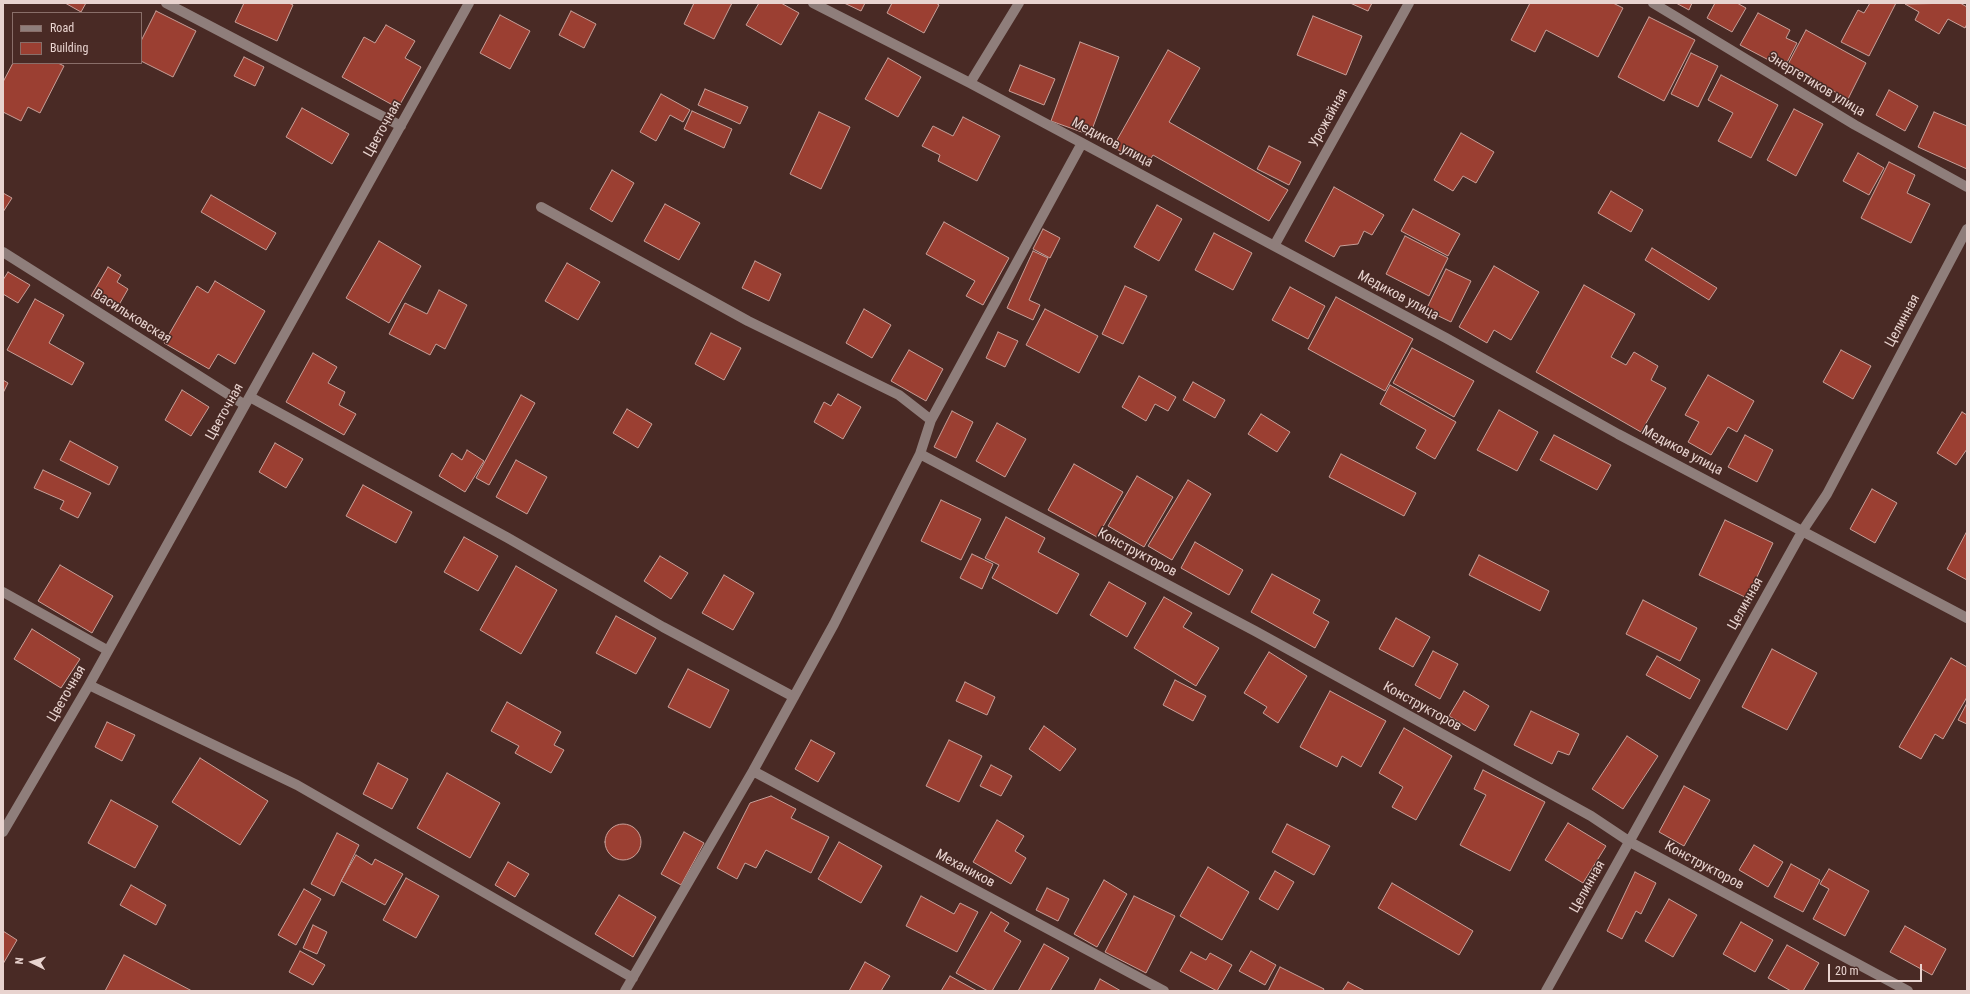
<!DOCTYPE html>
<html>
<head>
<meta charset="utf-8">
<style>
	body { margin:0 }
	#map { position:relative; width:1970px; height:994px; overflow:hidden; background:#492a25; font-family:"Roboto Condensed",sans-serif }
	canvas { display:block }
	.frame { position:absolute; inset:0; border:4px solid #e8d3cf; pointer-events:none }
	.legend { position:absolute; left:12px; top:12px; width:130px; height:52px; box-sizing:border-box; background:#492a25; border:1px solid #896e69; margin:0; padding:5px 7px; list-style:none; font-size:12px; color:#e8d3cf }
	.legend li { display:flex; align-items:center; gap:8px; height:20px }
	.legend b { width:20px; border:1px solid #896e69 }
	.north { position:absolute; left:12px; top:942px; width:40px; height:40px; -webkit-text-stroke:3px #492a25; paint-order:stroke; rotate:275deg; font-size:11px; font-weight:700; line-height:16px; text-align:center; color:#e8d3cf }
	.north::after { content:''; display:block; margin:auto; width:14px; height:18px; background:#e8d3cf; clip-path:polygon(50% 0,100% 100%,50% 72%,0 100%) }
	.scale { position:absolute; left:1828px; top:964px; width:94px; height:18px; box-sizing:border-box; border:2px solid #e8d3cf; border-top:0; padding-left:5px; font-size:12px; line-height:14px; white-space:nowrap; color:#e8d3cf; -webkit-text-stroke:3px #492a25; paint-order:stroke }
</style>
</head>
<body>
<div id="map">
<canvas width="1970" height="994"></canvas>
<div class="frame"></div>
<ul class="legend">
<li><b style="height:5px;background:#8f7e7b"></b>Road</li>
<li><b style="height:11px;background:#9b3f32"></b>Building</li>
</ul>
<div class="north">N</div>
<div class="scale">20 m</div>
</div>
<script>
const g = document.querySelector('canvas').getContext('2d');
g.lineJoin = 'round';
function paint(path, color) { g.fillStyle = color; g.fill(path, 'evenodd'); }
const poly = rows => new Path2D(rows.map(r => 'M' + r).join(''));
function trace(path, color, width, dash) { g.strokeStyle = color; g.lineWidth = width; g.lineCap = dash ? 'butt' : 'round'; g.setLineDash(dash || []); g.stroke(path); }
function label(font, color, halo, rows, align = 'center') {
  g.font = font + ' "Roboto Condensed",sans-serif'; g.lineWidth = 3; g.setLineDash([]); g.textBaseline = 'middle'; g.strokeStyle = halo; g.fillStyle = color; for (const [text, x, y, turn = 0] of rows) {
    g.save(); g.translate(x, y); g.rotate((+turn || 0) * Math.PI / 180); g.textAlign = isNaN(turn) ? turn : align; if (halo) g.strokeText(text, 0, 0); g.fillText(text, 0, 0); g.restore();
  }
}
const building = poly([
	[65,3,86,3,81,12,65,3],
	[244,3,289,3,293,5,277,41,235,22,244,3],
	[694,3,732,3,714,39,684,24,694,3],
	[759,3,781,3,799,13,781,45,746,25,759,3],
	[844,3,865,3,861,11,844,3],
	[892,3,936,3,939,5,924,33,887,13,892,3],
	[1350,3,1372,3,1368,11,1350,3],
	[1530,3,1613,3,1623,8,1598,57,1546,30,1535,52,1511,40,1530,3],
	[1676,3,1692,3,1689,10,1676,3],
	[1715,3,1737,3,1746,8,1732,32,1707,18,1715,3],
	[1870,3,1896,3,1869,56,1841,42,1858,10,1864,13,1870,3],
	[1960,3,1967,7,1967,24,1965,28,1948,19,1939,34,1915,20,1919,12,1905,4,1960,3],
	[156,11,196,31,173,77,141,61,141,41,156,11],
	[571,11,596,24,584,48,559,35,571,11],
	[1758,13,1790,30,1786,38,1797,43,1784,68,1740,45,1758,13],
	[500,15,530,31,510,69,480,53,500,15],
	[1313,16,1362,36,1346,75,1297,55,1313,16],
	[1649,17,1695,40,1664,101,1618,77,1649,17],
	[386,25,415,41,405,58,421,67,398,108,342,77,364,37,375,43,386,25],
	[1806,30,1866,63,1848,99,1787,66,1806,30],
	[1080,42,1119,57,1090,135,1051,121,1080,42],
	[1168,50,1200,68,1169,122,1288,190,1269,221,1153,155,1146,166,1113,147,1168,50],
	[1691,53,1718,66,1698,107,1671,94,1691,53],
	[244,57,264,67,255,86,234,76,244,57],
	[888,58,921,77,898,117,865,99,888,58],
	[13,63,58,63,64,66,40,113,28,107,21,121,3,112,3,82,13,63],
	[1020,65,1055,79,1044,105,1009,91,1020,65],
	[1721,75,1778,105,1751,158,1718,141,1733,113,1708,100,1721,75],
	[705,89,748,107,740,124,698,105,705,89],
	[1889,90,1918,106,1905,131,1876,115,1889,90],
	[661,94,690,110,683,122,670,115,656,141,640,132,661,94],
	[302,108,349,134,332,164,286,137,302,108],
	[1794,109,1823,124,1796,176,1767,160,1794,109],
	[692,111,732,129,724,148,684,129,692,111],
	[819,112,850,127,821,189,790,174,819,112],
	[1934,112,1967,126,1967,169,1918,147,1934,112],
	[963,117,1000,136,977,181,938,161,940,155,922,146,933,126,953,136,963,117],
	[1461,133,1494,152,1476,183,1463,176,1453,191,1434,180,1461,133],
	[1269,146,1301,162,1289,185,1257,169,1269,146],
	[1858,153,1884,168,1869,195,1843,181,1858,153],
	[1889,162,1915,175,1907,193,1930,204,1911,243,1861,218,1889,162],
	[612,170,634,183,612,222,590,209,612,170],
	[1334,187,1384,215,1372,235,1364,231,1358,244,1340,246,1334,257,1305,241,1334,187],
	[1611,191,1643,210,1631,232,1598,213,1611,191],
	[3,193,12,198,3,212,3,193],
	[211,195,276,233,266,250,201,212,211,195],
	[665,204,700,223,679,260,644,241,665,204],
	[1157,205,1182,219,1159,261,1134,247,1157,205],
	[1413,209,1460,234,1448,256,1401,231,1413,209],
	[944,222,1009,258,983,305,966,296,975,281,926,254,944,222],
	[1043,229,1060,238,1050,258,1033,249,1043,229],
	[1214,233,1252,253,1233,290,1195,270,1214,233],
	[1405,236,1448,258,1429,296,1386,274,1405,236],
	[379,241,421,266,389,323,346,298,379,241],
	[1652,248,1717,288,1709,300,1645,260,1652,248],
	[1033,251,1048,258,1029,300,1040,305,1033,320,1007,308,1033,251],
	[755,261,781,274,769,301,742,288,755,261],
	[567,263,600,282,578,320,545,301,567,263],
	[1494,266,1539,292,1511,340,1494,330,1487,343,1459,327,1494,266],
	[108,267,121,275,117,282,128,289,116,310,91,296,108,267],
	[1446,269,1471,281,1451,322,1426,310,1446,269],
	[8,272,30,285,18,303,3,294,3,280,8,272],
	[215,281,265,311,235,364,218,354,209,369,164,343,197,286,208,293,215,281],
	[1584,285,1635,314,1611,357,1626,365,1634,352,1658,366,1651,380,1666,388,1641,432,1536,372,1584,285],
	[1125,286,1147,296,1123,344,1102,334,1125,286],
	[1290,287,1325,306,1308,339,1272,320,1290,287],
	[439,290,467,305,445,349,436,344,430,355,389,334,405,303,427,314,439,290],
	[1336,297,1413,339,1385,391,1308,349,1336,297],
	[35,299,64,315,49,343,84,363,72,385,7,350,35,299],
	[864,309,891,325,872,358,846,343,864,309],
	[1045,309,1098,336,1079,373,1026,345,1045,309],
	[998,332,1018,341,1005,367,986,358,998,332],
	[711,333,741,348,724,380,695,364,711,333],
	[1412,348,1474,381,1454,417,1393,383,1412,348],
	[909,350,943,369,926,401,891,381,909,350],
	[1841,350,1871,366,1853,399,1823,382,1841,350],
	[313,353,337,367,328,383,345,392,339,405,356,414,344,435,286,402,313,353],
	[1708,375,1754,401,1737,432,1728,427,1711,455,1688,442,1699,422,1685,415,1708,375],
	[1139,376,1176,397,1168,411,1155,404,1146,421,1122,407,1139,376],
	[3,380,8,383,3,393,3,380],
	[1193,382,1225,400,1215,418,1183,400,1193,382],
	[1390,385,1456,422,1435,459,1416,448,1426,430,1380,404,1390,385],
	[182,390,209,407,191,436,165,420,182,390],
	[838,394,861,407,843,439,814,422,824,402,831,406,838,394],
	[521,395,535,403,489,485,476,478,521,395],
	[627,409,652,424,638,448,613,433,627,409],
	[1499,410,1538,432,1517,471,1477,450,1499,410],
	[952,411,973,422,956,458,934,447,952,411],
	[1962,412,1967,415,1967,449,1956,465,1937,453,1962,412],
	[1261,414,1290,432,1277,452,1248,434,1261,414],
	[997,423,1026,439,1005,477,976,461,997,423],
	[1554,435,1611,465,1597,490,1540,460,1554,435],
	[1745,435,1773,450,1757,482,1728,467,1745,435],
	[70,441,118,467,109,485,60,460,70,441],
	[275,443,303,459,286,488,259,472,275,443],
	[467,450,484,461,465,492,439,476,452,453,462,460,467,450],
	[1341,454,1416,493,1404,516,1329,477,1341,454],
	[516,460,547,477,527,514,496,497,516,460],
	[1074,464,1123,492,1097,537,1048,510,1074,464],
	[43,470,91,493,78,518,60,509,64,501,34,488,43,470],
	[1137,476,1173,497,1144,547,1108,526,1137,476],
	[1188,480,1211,494,1172,560,1148,546,1188,480],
	[363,485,412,512,396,543,346,516,363,485],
	[1872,489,1897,503,1875,543,1850,529,1872,489],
	[941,500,981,519,961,560,921,541,941,500],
	[1006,517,1045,538,1038,552,1079,574,1057,614,992,578,999,565,985,558,1006,517],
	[1725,520,1773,543,1747,598,1699,575,1725,520],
	[1967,531,1967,580,1947,569,1967,531],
	[464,537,498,556,478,591,444,572,464,537],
	[1195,542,1243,570,1229,595,1181,568,1195,542],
	[972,554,993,564,982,589,960,578,972,554],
	[1479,555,1549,591,1540,611,1469,575,1479,555],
	[660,556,688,573,671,599,644,581,660,556],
	[60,565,113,596,92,633,38,601,60,565],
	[516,566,557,590,521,654,480,630,516,566],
	[1272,574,1320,600,1313,613,1329,622,1315,648,1251,612,1272,574],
	[724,575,754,593,733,630,702,613,724,575],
	[1109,582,1146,603,1127,637,1090,615,1109,582],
	[1164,597,1192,613,1183,627,1219,648,1196,686,1134,648,1164,597],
	[1643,600,1697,628,1680,661,1626,634,1643,600],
	[616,616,656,638,636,674,596,653,616,616],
	[1396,618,1430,637,1413,667,1379,649,1396,618],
	[32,629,80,659,61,688,14,659,32,629],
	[1772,649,1817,673,1787,730,1742,707,1772,649],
	[1433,651,1458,664,1440,699,1415,685,1433,651],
	[1269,652,1307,676,1278,723,1263,713,1267,707,1244,693,1269,652],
	[1657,656,1700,680,1690,699,1646,675,1657,656],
	[1951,658,1967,667,1967,697,1943,739,1935,734,1921,759,1899,747,1951,658],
	[688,669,729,690,710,728,668,707,688,669],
	[1175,680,1206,696,1193,721,1163,705,1175,680],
	[965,682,995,697,987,715,956,701,965,682],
	[1330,691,1386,721,1361,767,1342,756,1337,767,1300,747,1330,691],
	[1464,691,1489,706,1475,731,1449,716,1464,691],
	[507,702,561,732,554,745,564,750,551,773,515,753,519,746,491,731,507,702],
	[1967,703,1967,724,1958,720,1967,703],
	[1531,711,1579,734,1569,755,1558,751,1552,764,1514,745,1531,711],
	[107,722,135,735,122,761,95,747,107,722],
	[1044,726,1076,749,1060,771,1029,749,1044,726],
	[1404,728,1452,756,1416,820,1392,807,1403,787,1379,773,1404,728],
	[1627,736,1658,756,1623,809,1592,789,1627,736],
	[811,740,835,753,818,782,795,769,811,740],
	[949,740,982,756,959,802,926,786,949,740],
	[200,758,268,801,240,845,172,802,200,758],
	[378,763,408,779,392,809,363,794,378,763],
	[991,765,1012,776,1001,796,980,786,991,765],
	[1483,770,1545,802,1510,871,1460,845,1486,795,1474,789,1483,770],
	[447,773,500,803,470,858,417,828,447,773],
	[1684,786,1710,800,1684,846,1659,832,1684,786],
	[771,796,796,809,791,818,829,837,811,873,766,850,756,868,745,863,737,879,717,868,750,803,771,796],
	[111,800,158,826,135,868,88,843,111,800],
	[997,820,1024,836,1015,851,1026,858,1011,884,973,862,997,820],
	[1568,823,1606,846,1583,883,1545,860,1568,823],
	'605 842a18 18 0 1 1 36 0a18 18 0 1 1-36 0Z',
	[1287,824,1330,846,1314,875,1272,852,1287,824],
	[684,832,704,843,681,885,661,874,684,832],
	[337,833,359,845,334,896,311,884,337,833],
	[839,842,882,866,861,903,818,879,839,842],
	[1754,845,1783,862,1768,887,1739,870,1754,845],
	[356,855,372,865,375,859,403,874,385,905,341,881,356,855],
	[508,862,529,874,515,897,495,885,508,862],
	[1791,864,1820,880,1803,912,1774,897,1791,864],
	[1208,867,1249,892,1222,940,1180,916,1208,867],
	[1829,869,1869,891,1845,936,1813,919,1829,889,1820,884,1829,869],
	[1275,871,1294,882,1278,910,1259,899,1275,871],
	[1635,872,1656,883,1641,914,1636,911,1622,939,1607,931,1635,872],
	[406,878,439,896,416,938,383,920,406,878],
	[1104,880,1127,894,1097,947,1074,934,1104,880],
	[1392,883,1473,931,1459,955,1378,908,1392,883],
	[131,885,166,905,156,925,120,905,131,885],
	[1047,888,1069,899,1058,921,1036,910,1047,888],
	[304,889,321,899,296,945,278,935,304,889],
	[619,895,656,917,633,957,595,934,619,895],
	[921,896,954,914,960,903,978,912,957,952,906,926,921,896],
	[1134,896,1175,916,1146,973,1105,952,1134,896],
	[1669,899,1697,915,1673,957,1645,941,1669,899],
	[991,912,1009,923,1004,931,1021,941,992,991,988,991,956,973,991,912],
	[1741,922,1773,940,1755,972,1723,954,1741,922],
	[313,925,327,932,317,954,303,948,313,925],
	[1905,926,1946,949,1932,975,1890,952,1905,926],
	[3,931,17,940,3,964,3,931],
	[1044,944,1069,958,1050,991,1018,991,1044,944],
	[1787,945,1819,963,1803,991,1791,991,1768,978,1787,945],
	[300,951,325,965,313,985,289,972,300,951],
	[1251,951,1276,965,1265,985,1239,971,1251,951],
	[1191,952,1206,960,1210,953,1232,965,1217,991,1180,971,1191,952],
	[124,955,192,991,105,991,124,955],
	[865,962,890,976,881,991,849,991,865,962],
	[1280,967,1324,989,1323,991,1268,991,1280,967],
	[950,976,977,991,941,991,950,976],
	[1100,979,1121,991,1094,991,1100,979],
	[1348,982,1365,991,1342,991,1348,982]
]);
paint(building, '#9b3f32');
trace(building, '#c79f98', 1);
trace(poly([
	[166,3,401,126],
	[813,3,970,83,1446,338,1618,434,1967,618],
	[1653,3,1855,125,1967,187],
	[970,83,1019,3],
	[541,207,748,321,899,395,931,420],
	[1274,246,1409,3],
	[3,252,245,405],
	[250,397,508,538,663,627,794,697],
	[920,454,1255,631,1591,816,1630,842,1908,991],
	[3,592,107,650],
	[89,685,297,785,633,978],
	[753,771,1164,991],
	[3,832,89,685,469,3],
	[625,991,753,771,834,624,920,454,931,420,1082,143],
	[1546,991,1803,530,1827,494,1967,229]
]), '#8f7e7b', 10);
label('14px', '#e8d3cf', '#492a25', [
	["Энергетиков улица",1816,85,31],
	["Урожайная",1329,118,-61],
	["Цветочная",383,129,-61],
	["Медиков улица",1112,143,28],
	["Медиков улица",1398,296,28],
	["Васильковская",132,317,32],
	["Целинная",1903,321,-62],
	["Цветочная",225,412,-61],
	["Медиков улица",1682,451,28],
	["Конструкторов",1137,553,28],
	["Целинная",1746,604,-61],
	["Цветочная",67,694,-60],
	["Конструкторов",1422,707,29],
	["Конструкторов",1704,866,28],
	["Механиков",965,869,28],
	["Целинная",1588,887,-61]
]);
</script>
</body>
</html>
